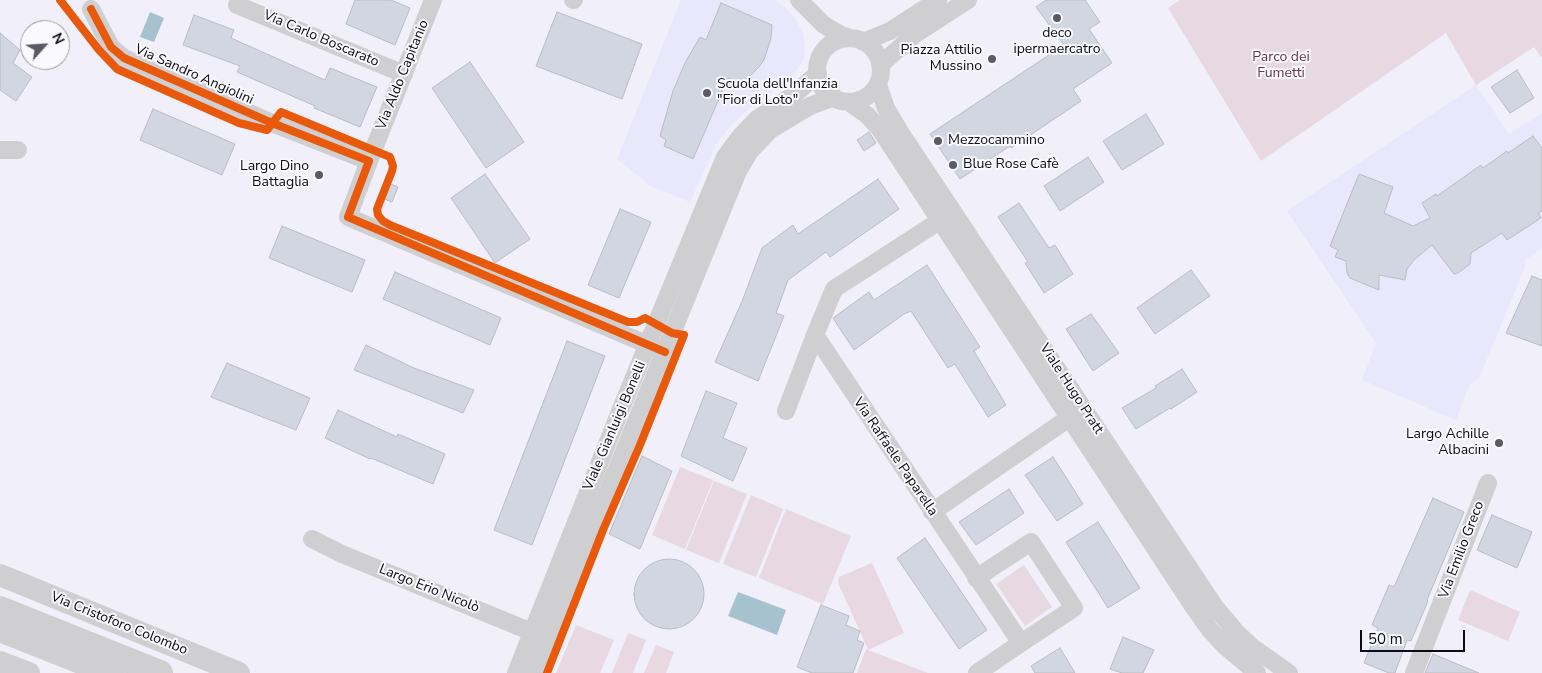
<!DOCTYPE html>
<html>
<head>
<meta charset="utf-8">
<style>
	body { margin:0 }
	#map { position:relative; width:1542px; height:673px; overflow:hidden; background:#f0effa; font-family:"Nunito Sans",sans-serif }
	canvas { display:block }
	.north { position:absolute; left:20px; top:20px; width:50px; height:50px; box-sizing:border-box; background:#f9f9fe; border:1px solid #9a99a0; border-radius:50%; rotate:64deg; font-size:14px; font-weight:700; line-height:20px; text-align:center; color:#0c0a13 }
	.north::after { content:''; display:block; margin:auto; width:18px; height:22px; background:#5c5a64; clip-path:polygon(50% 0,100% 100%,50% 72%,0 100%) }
	.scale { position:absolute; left:1360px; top:630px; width:105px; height:22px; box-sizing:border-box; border:2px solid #0c0a13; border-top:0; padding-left:6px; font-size:15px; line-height:18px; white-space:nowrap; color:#0c0a13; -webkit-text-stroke:4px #f9f9fe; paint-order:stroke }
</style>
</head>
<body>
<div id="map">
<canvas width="1542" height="673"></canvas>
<div class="north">N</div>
<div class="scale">50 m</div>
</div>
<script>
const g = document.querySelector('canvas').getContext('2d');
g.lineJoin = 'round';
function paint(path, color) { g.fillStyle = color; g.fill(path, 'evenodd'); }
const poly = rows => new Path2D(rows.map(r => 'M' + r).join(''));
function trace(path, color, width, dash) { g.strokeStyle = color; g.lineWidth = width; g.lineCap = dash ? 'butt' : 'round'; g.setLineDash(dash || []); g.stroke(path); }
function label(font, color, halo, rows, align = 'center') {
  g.font = font + ' "Nunito Sans",sans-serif'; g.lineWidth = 4; g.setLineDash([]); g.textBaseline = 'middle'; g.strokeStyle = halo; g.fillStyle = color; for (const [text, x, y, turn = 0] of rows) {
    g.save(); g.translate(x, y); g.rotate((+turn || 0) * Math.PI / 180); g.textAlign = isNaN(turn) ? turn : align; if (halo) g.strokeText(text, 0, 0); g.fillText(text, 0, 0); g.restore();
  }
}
paint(poly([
	[681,0,774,0,786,8,796,20,803,34,805,48,804,59,791,79,751,107,732,124,716,144,690,202,652,187,617,159],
	[1476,85,1509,134,1542,113,1542,248,1525,260,1525,267,1479,378,1470,384,1456,420,1362,380,1376,343,1287,211]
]), '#e9e7fb');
paint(poly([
	[1180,0,1542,0,1542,56,1541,57,1534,47,1476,85,1446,33,1261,161,1168,8],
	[680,467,713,480,685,549,652,535],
	[714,481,747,494,719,563,686,550],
	[751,495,783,509,756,577,723,564],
	[786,509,851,536,823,604,759,578],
	[872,563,904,633,868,650,928,673,857,673,866,649,868,649,838,583,839,577],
	[1024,565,1052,607,1025,626,996,584],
	[1470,590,1520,612,1508,641,1458,620],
	[576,625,614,640,600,673,556,673],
	[628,633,646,640,633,673,612,673],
	[656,645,674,652,666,673,644,673]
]), '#e7d8e1');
paint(poly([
	[150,12,164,18,154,42,140,37],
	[738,592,786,610,777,635,728,616]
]), '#a6c2cf');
const building = poly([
	[355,0,391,0,410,8,395,45,346,24,355,0],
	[1046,0,1085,0,1100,22,1089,29,1112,63,1073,89,1081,101,1011,148,1010,146,960,179,930,134,1064,45,1036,7,1046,0],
	[721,3,772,25,771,38,764,60,759,67,748,78,738,83,728,78,693,159,664,146,666,140,660,136,673,91,685,63,700,37,706,40,721,3],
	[557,12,642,44,622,99,536,66,557,12],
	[194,15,234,30,231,38,325,80,330,68,377,87,360,127,314,108,315,106,237,72,240,66,183,45,194,15],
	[0,33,20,50,13,63,32,77,16,101,0,90,0,33],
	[470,62,524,142,486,168,432,88,470,62],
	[1517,70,1534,98,1510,113,1491,87,1517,70],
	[153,109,235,144,222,175,140,140,153,109],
	[1146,114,1164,144,1122,170,1103,141,1146,114],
	[869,132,876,143,864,151,857,140,869,132],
	[1533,136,1542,148,1542,211,1538,213,1541,218,1507,240,1502,233,1471,253,1470,264,1458,273,1454,274,1432,245,1414,260,1407,269,1405,280,1379,275,1379,290,1350,278,1347,273,1346,261,1335,257,1338,250,1330,246,1359,174,1393,187,1384,213,1413,226,1430,218,1422,203,1436,194,1437,196,1481,165,1483,168,1507,151,1508,153,1533,136],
	[1088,157,1104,182,1060,211,1044,186,1088,157],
	[485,174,530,239,495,263,451,198,485,174],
	[878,179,899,209,830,257,826,252,788,280,776,313,784,316,758,381,715,362,743,299,762,248,793,225,798,234,878,179],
	[388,183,398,187,392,202,382,198,388,183],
	[1019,203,1049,248,1055,245,1073,274,1044,293,1025,263,1028,262,998,217,1019,203],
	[620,209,651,222,619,298,588,285,620,209],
	[282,226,365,260,352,292,269,258,282,226],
	[927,265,980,347,974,351,1006,405,988,417,955,364,948,368,911,311,904,314,854,350,833,318,869,292,874,300,927,265],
	[1191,270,1210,296,1155,334,1137,308,1191,270],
	[395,272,501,318,490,345,383,299,395,272],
	[1532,276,1542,280,1542,346,1506,333,1532,276],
	[1091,314,1119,353,1093,371,1066,329,1091,314],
	[567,341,605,356,532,545,494,530,567,341],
	[366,345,414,368,474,390,463,413,354,370,366,345],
	[227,363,310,398,296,430,211,397,227,363],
	[1182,369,1197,392,1171,409,1170,408,1136,429,1122,408,1156,388,1155,386,1182,369],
	[706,391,737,403,723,438,747,448,733,481,681,456,706,391],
	[338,410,397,437,398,434,445,454,433,484,371,458,370,459,325,438,338,410],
	[642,456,672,471,640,549,609,534,642,456],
	[1053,457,1083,504,1057,521,1025,475,1053,457],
	[1009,489,1024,513,976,545,959,522,1009,489],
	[1433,498,1464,512,1427,600,1428,601,1411,641,1407,640,1395,673,1389,673,1364,663,1378,628,1372,625,1389,585,1394,587,1433,498],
	[1492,515,1532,532,1517,568,1477,550,1492,515],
	[1098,522,1140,588,1108,608,1066,542,1098,522],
	[925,538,987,630,959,649,897,558,925,538],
	'634 594a35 35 0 1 1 70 0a35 35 0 1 1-70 0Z',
	[821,605,849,616,846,625,860,631,857,640,864,643,853,673,812,673,797,667,821,605],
	[1123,637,1154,650,1143,673,1122,673,1110,669,1123,637],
	[1060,648,1075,673,1035,673,1031,666,1060,648],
	[1433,654,1479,673,1425,673,1433,654]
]);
paint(building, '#d2d6e0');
trace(building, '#babcc5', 1);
trace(poly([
	[573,0,574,0],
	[799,0,824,25,841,35,851,38],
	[237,5,404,74],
	[91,9,111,47,124,58,272,123,369,161,348,217,665,352],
	'817 70a32 32 0 1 1 64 0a32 32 0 1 1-64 0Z',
	[863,42,890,31,938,0],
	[880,65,914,35,968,0],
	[878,85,886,108,900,132,1215,607,1236,632,1252,647,1289,673],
	[850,103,867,115,880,129,1193,606,1210,630,1225,646,1257,673],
	[0,150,18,150],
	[369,161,433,0],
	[815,335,1021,643,977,673],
	[786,411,815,335,834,289,941,220],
	[932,512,1069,418],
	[312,539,342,554,544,637],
	[976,578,1031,542,1074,608,1021,643],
	[516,673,623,404,725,157,740,137,757,119,795,94,818,73],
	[534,673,738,171,750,151,770,130,810,106,834,97],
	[1414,673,1488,483]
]), '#cfcfd1', 18);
trace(poly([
	[0,575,239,673],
	[0,662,29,673]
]), '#cfcfd1', 22);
trace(poly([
	[0,609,160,673],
	[0,629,111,673]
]), '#cfcfd1', 26);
trace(poly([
	[60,0,99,50,117,69,239,123,267,130,281,112,390,157,393,166,392,171,377,209,378,215,383,221,390,225,628,322,637,322,645,318,672,333,684,335,640,445,603,530,547,673],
	[91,9,111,47,124,58,272,123,369,161,348,217,665,352]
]), '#e8590c', 8);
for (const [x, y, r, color] of [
	[1057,18,5,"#5c5a64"],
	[992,59,5,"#5c5a64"],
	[707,93,5,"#5c5a64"],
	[938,141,5,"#5c5a64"],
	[953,165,5,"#5c5a64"],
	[319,175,5,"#5c5a64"],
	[1499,443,5,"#5c5a64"]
]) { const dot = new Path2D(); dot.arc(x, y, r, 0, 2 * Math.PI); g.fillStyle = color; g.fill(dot); trace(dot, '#f9f9fe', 2); }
label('14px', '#0c0a13', '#f9f9fe', [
	["deco",1057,34,"center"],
	["ipermaercatro",1057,50,"center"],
	["Piazza Attilio",982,51],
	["Mussino",982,67],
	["Scuola dell'Infanzia",717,85,"left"],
	["\"Fior di Loto\"",717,101,"left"],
	["Mezzocammino",948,141,"left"],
	["Blue Rose Cafè",963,165,"left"],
	["Largo Dino",309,167],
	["Battaglia",309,183],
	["Largo Achille",1489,435],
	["Albacini",1489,451]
], 'right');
label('14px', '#0c0a13', '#f9f9fe', [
	["Via Carlo Boscarato",321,39,23],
	["Via Sandro Angiolini",194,75,24],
	["Via Aldo Capitanio",403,75,-68],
	["Viale Hugo Pratt",1071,389,57],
	["Viale Gianluigi Bonelli",615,426,-67],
	["Via Raffaele Paparella",895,457,56],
	["Via Emilio Greco",1462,550,-69],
	["Largo Erio Nicolò",429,589,22],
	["Via Cristoforo Colombo",119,624,22]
]);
label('14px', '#6b3748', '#f9f9fe', [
	["Parco dei",1281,58],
	["Fumetti",1281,74]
]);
</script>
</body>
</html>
